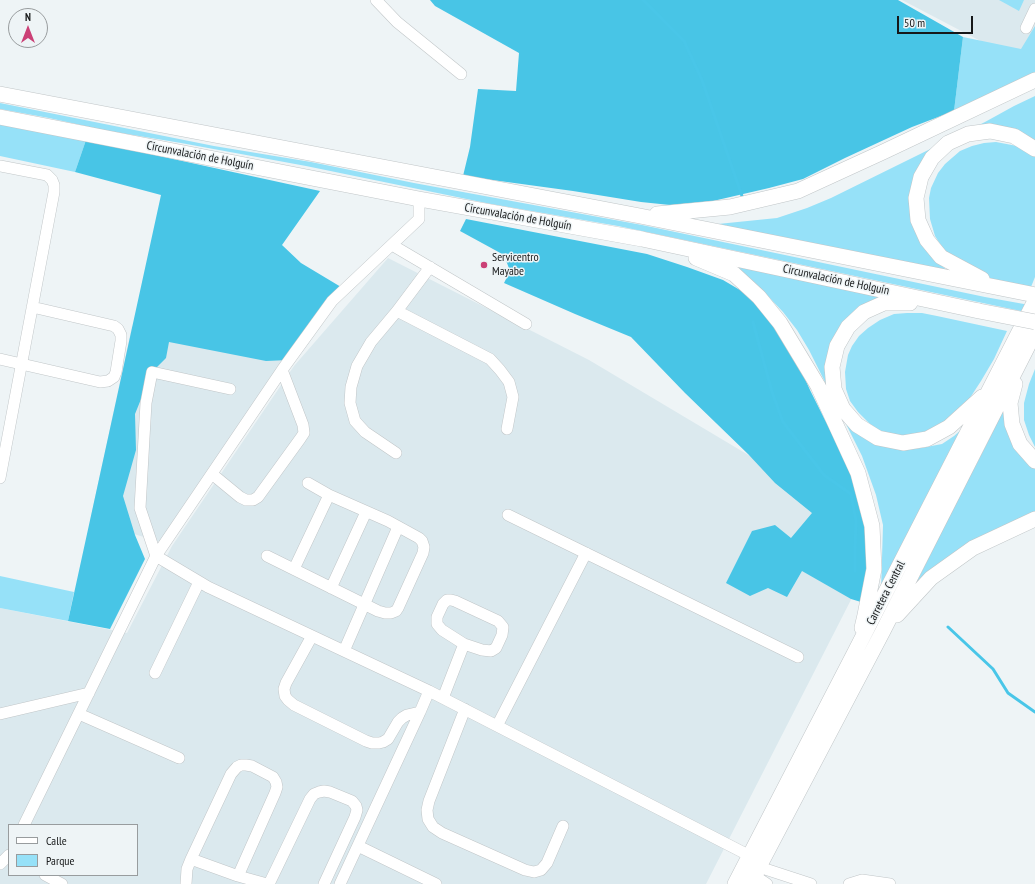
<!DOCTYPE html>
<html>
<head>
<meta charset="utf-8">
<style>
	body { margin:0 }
	#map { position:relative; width:1035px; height:884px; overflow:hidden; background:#eef4f6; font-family:"PT Sans Narrow",sans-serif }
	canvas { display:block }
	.legend { position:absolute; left:8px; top:824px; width:130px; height:52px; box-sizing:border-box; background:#eef4f6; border:1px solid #989c9e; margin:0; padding:5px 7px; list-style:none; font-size:12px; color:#161819 }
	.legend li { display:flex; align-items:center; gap:8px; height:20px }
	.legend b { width:20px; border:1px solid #989c9e }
	.north { position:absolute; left:8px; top:8px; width:40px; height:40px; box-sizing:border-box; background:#eef4f6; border:1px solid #989c9e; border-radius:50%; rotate:0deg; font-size:11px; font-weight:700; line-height:16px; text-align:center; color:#161819 }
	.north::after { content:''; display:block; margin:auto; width:14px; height:18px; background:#cb4076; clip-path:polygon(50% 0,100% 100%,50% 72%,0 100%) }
	.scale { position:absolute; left:897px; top:16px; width:76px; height:18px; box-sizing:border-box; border:2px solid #161819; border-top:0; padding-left:5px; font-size:12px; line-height:14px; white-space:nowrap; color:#161819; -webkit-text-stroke:3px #eef4f6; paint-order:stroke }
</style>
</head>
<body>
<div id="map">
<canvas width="1035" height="884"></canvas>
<ul class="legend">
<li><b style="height:5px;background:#fff"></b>Calle</li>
<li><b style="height:11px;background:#96e1f8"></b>Parque</li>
</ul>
<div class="north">N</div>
<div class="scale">50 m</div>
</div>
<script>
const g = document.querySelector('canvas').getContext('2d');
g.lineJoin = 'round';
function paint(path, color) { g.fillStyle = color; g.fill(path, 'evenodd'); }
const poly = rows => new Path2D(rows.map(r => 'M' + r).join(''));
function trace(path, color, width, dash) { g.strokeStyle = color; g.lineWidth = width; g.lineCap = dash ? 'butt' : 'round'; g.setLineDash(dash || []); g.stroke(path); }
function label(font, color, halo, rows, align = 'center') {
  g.font = font + ' "PT Sans Narrow",sans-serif'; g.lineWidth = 3; g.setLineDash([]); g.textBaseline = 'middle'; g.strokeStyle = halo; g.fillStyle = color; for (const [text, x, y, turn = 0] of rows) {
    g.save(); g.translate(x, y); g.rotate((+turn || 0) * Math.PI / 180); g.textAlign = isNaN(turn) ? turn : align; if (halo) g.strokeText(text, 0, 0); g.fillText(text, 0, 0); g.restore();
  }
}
paint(poly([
	[902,0,1035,0,1035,68,1034,69],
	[388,258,589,360,844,512,858,586,706,884,0,884,0,608,127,633,172,546,294,366],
	[9,825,137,825,137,875,9,875],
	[132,326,288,360,164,543,90,521]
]), '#dbe9ee');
paint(poly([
	[999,0,1024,0,1019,11],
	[1035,26,1035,73,954,111,963,37,1021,49],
	[1035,96,1035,142,1016,133,948,142,915,199,941,265,952,275,718,224,777,218,807,208,831,198,985,122,1014,106],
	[0,103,214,146,311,162,414,183,642,225,985,297,1035,306,1035,314,618,226,491,204,306,166,181,143,103,130,49,118,0,109],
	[0,122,86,140,75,172,0,156],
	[996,142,1017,146,1035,156,1035,277,1031,287,991,279,950,256,942,247,935,236,930,219,929,198,931,188,938,173,945,164,960,151,972,146,984,143],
	[727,265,893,297,883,302,836,345,843,413,906,449,921,448,942,444,954,436,962,429,881,591,883,525,876,495,862,456,809,350,797,330,783,312,765,293],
	[907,313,922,313,937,316,1007,331,994,359,981,381,966,404,936,430,902,436,890,435,879,430,870,424,858,412,850,401,846,389,845,372,848,355,852,346,859,336,868,328,880,320,894,314],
	[1035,369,1035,447,1029,435,1024,420,1024,403,1029,384],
	[1008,401,1035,466,1035,518,972,548,905,605,959,497,979,459],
	[0,576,74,592,68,621,0,608]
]), '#96e1f8');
paint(poly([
	[430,0,898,0,963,37,954,111,912,127,845,158,803,179,769,188,713,201,670,205,641,202,573,191,463,176,470,147,478,89,516,91,519,53,435,6],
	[86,140,320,191,282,245,301,263,341,287,288,360,266,361,169,342,166,358,152,372,135,414,136,450,123,496,135,535,145,559,110,629,68,621,161,195,75,172],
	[466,219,647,254,687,267,723,280,745,293,769,318,801,370,810,390,825,420,838,443,851,469,869,526,869,564,861,602,851,599,802,571,787,597,768,588,750,596,726,583,752,531,775,525,791,538,812,513,775,483,748,454,685,393,631,337,575,314,504,283,510,271,504,255,460,231]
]), '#48c5e6');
trace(poly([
	[643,0,684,41,702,80,742,196],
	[753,322,772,392,783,422,824,475,851,494,856,521,855,548,855,571],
	[948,627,993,669,1008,693,1035,712]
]), '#49c6e8', 3);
const minor = poly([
	[376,0,397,22,461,74],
	[1026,28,1035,9],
	[0,166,47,175,52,180,54,185,54,192,0,478],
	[392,245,526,324],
	[397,311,490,359,500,370,509,382,513,397,507,429],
	[0,359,100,382,108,381,114,377,116,372,121,341,121,335,118,329,114,326,32,307],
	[230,389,152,372,146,403,140,508,156,556,208,587,429,691,756,859],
	[396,453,365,432,355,421,350,403,351,387,357,366,371,342,397,311,430,267],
	[212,474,240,497,246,500,253,500,258,497,300,439,304,433,303,425,282,370],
	[508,515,798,657],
	[267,556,378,611,385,613,391,613,396,611,398,608,423,553,424,547,422,541,419,538,388,521,329,495,308,483],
	[294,569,329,495],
	[331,588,366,512],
	[312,636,286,683,284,689,285,696,288,700,294,705,366,741,372,743,379,743,383,742,388,739,398,722,402,718,407,715,420,712],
	[344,651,398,527],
	[155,673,199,582],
	[443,698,464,644,442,630,437,624,437,617,443,604,447,600,451,600,455,601,498,621,503,627,502,635,496,648,491,651,482,650,464,644],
	[465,709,429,801,427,810,428,819,433,827,442,833,525,870,534,872,541,870,547,863,563,826],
	[0,714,89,693],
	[79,714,179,758],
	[497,726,586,553],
	[24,825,156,556,282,370,332,301,419,219,419,199],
	[358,846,436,884],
	[191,859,238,876,267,884],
	[0,864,9,855],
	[759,867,811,884],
	[45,875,62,884],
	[755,876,767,884],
	[186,884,187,869,191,859,231,774,237,767,241,765,246,765,252,766,273,777,276,782,277,787,275,793,238,876],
	[269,884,310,799,314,794,319,792,324,791,330,792,352,801,356,806,357,810,355,817,324,884],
	[340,884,420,712,429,691],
	[849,884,862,880,890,884]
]);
const highway = poly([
	[0,94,640,216,1035,295],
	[0,117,419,199,642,239,979,311],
	[657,214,730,207,798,191,883,152,1035,80],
	[696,258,734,274,759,297,780,323,818,386,858,473,872,526,874,569,865,615,862,628],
	[982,279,941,257,927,240,918,220,916,198,921,177,932,158,948,143,968,134,990,131,1014,136,1035,149],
	[910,303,884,303,864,312,848,327,837,346,832,367,834,389,843,409,857,425,878,438,903,443,927,439,949,427,982,397],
	[1015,384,1010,403,1012,424,1020,444,1035,461],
	[897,615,931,578,973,548,1035,519],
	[735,884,854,654,1035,301],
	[751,884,762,861,883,631,1035,332]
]);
trace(minor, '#c1c6c8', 12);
trace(highway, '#c1c6c8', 16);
trace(minor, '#fff', 11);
trace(highway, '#fff', 15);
const highwayBridge = poly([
	[979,311,1035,322]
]);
trace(highwayBridge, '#c1c6c8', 16, []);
trace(highwayBridge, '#fff', 15);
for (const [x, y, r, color] of [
	[484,265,4,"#cb4076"]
]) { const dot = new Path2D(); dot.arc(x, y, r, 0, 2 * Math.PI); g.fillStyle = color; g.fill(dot); trace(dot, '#eef4f6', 1.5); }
label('12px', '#161819', '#eef4f6', [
	["Circunvalación de Holguín",200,156,11],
	["Circunvalación de Holguín",518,217,10],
	["Circunvalación de Holguín",836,280,12],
	["Carretera Central",886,593,-63]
]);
label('12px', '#161819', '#eef4f6', [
	["Servicentro",492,258],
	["Mayabe",492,272]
], 'left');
</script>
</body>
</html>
